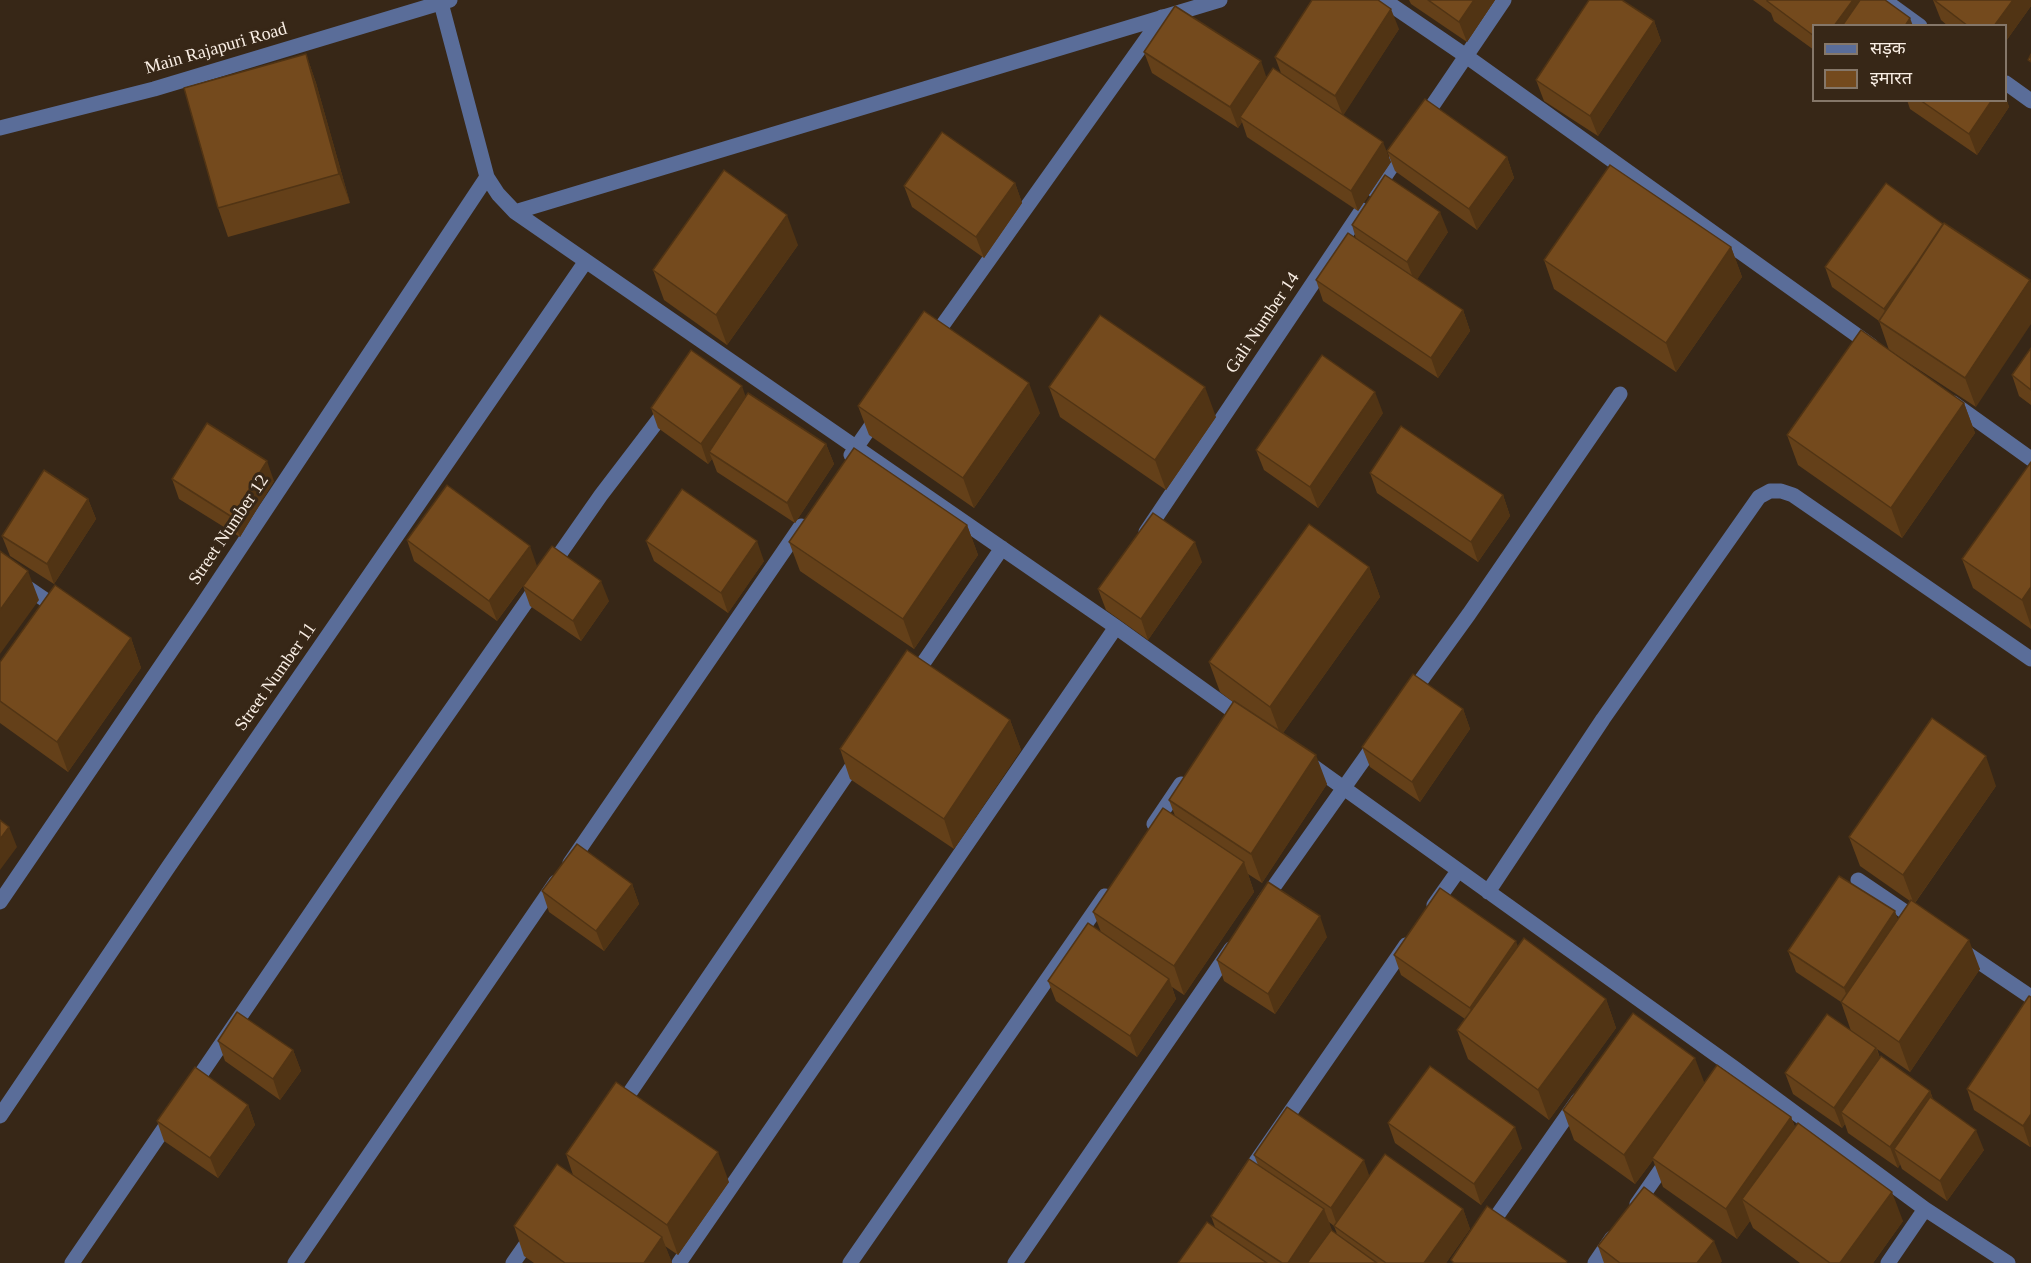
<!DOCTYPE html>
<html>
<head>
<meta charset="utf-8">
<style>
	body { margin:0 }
	#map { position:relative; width:2031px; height:1263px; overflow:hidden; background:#372717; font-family:Georgia,"Noto Sans Devanagari",serif }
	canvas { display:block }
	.legend { position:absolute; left:1812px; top:24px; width:195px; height:78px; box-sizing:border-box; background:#372717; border:2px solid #857769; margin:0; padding:8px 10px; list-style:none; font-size:18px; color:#f9eee4 }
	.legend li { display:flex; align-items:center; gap:12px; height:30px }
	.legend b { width:30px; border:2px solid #857769 }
</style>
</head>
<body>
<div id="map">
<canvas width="2031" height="1263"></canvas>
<ul class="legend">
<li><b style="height:8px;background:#5a6d99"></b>सड़क</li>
<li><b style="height:16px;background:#744a1d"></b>इमारत</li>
</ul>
</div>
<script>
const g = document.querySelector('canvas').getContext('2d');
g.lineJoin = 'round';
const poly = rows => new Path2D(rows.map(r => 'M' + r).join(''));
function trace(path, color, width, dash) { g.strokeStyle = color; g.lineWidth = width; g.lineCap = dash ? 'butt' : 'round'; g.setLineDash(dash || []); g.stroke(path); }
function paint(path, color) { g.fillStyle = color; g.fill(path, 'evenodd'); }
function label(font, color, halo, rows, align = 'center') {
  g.font = font + ' Georgia,serif'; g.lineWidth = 6; g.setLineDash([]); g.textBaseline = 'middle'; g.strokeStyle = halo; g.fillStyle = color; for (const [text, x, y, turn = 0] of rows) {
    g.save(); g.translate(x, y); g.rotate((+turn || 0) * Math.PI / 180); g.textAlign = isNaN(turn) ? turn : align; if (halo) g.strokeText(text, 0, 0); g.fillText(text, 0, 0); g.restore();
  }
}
trace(poly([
	[1384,0,1466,56,1872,346],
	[1884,0,1920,26],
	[441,3,487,177,498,194,515,212,1116,627,1244,719],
	[2006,83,2031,101],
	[1422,121,1504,0],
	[0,128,154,89,450,0],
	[1375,191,1404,148],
	[515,212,1220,0],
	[932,340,1162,17],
	[1953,403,2031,459],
	[851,455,878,416],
	[1146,532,1362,210],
	[0,569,60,610],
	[913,678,1002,548],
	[1409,697,1469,614,1620,394],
	[1306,761,1733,1067,1925,1209,2008,1263],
	[1154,824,1181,784],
	[570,863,801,526],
	[1858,880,1920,922],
	[1488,892,1603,719,1759,497,1770,491,1781,491,1793,495,2031,659],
	[0,902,199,610,487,177],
	[1263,902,1377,741],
	[1434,905,1458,871],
	[1960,949,2031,997],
	[190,1090,392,794,601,495,669,406],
	[620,1107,860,755],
	[0,1116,169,866,586,261],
	[1244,1179,1406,945],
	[1637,1204,1669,1158],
	[72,1263,172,1117],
	[295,1263,556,882],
	[513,1263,534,1233],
	[679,1263,1116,627],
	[850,1263,1105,896],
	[1015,1263,1231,949],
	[1464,1263,1578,1100],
	[1595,1263,1612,1238],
	[1888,1263,1925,1209]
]), '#5a6d99', 15);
paint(poly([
	[1409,0,1495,0,1467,42,1411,4],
	[1753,0,1885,0,1814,26,1814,50,1774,21,1771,13],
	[1933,0,2031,0,2031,6,2006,41,2006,26,1948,26,1941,20],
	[1654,21,1661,41,1598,136,1544,101,1536,80],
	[1399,29,1343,115,1391,162,1358,211,1247,137,1242,122,1238,128,1152,73,1144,52,1266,77,1281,73,1275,57],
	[306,54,316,83,350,203,228,237,218,208],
	[2006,98,2009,107,1977,155,1910,109,1907,100,2006,100],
	[1387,151,1507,157,1514,178,1477,230,1395,171],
	[1015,183,1022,203,984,258,912,207,904,186],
	[1943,224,1976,407,1889,350,1879,321,1832,287,1825,267],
	[1352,225,1448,232,1417,279,1463,310,1470,331,1438,378,1323,301,1316,280,1356,239],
	[798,245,727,345,664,300,653,270],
	[1731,247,1742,277,1676,372,1554,289,1544,260],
	[2031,348,2031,405,2019,396,2012,375],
	[1049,387,1216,417,1166,490,1060,417],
	[746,397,826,444,834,464,795,523,717,472,712,459,708,464,658,428,651,408],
	[1964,403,1975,433,1902,538,1798,465,1787,435],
	[858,406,1040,413,974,508,869,435],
	[1383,413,1318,508,1264,470,1256,450],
	[2031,462,2031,629,1973,588,1962,559],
	[1370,473,1503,495,1510,516,1478,562,1377,493],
	[172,479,274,481,240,537,179,499],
	[88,499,96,519,54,584,10,556,2,536],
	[967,525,978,555,914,649,800,571,789,542],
	[407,540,537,566,609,601,581,641,530,606,523,586,528,579,497,621,414,561],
	[646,541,764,561,728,613,654,561],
	[1202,562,1148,640,1106,610,1098,589],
	[1369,567,1380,597,1283,733,1327,784,1262,883,1248,874,1254,892,1184,995,1172,987,1176,999,1137,1057,1056,1001,1048,981,1101,932,1093,912,1175,816,1169,800,1233,702,1220,692,1209,662],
	[131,638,141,668,68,772,0,723,0,662],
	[1463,709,1470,729,1420,802,1370,767,1362,747],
	[1010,720,1021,750,954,849,850,779,840,749],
	[1996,786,1915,903,1980,969,1910,1072,1877,1049,1880,1058,1930,1091,1933,1099,1984,1150,1947,1201,1902,1169,1900,1164,1898,1168,1848,1133,1845,1124,1842,1128,1793,1094,1785,1073,1851,1031,1841,1002,1796,972,1788,951,1898,919,1910,901,1860,866,1849,837],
	[632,884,639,904,604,951,549,912,542,891],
	[1327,937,1275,1014,1224,981,1217,960],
	[1518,947,1606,999,1616,1028,1549,1120,1468,1059,1457,1030,1465,1019,1401,975,1394,955],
	[2031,997,2031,1146,2030,1147,1974,1110,1967,1089],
	[218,1041,293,1050,301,1071,280,1100,225,1061],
	[1704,1083,1791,1117,1795,1127,1903,1221,1873,1263,1800,1263,1753,1228,1750,1221,1737,1239,1663,1187,1653,1160,1635,1184,1574,1140,1563,1110],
	[248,1105,255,1125,218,1178,164,1141,157,1121],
	[1388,1123,1522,1148,1481,1205,1395,1143],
	[566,1154,729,1182,678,1255,665,1246,672,1263,534,1263,524,1256,514,1226,573,1175],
	[1254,1155,1369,1176,1463,1209,1470,1229,1446,1263,1178,1263,1215,1227,1211,1216,1258,1165],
	[1329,1222,1334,1226,1337,1234,1331,1230],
	[1598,1246,1722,1261,1720,1263,1604,1263]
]), '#644019');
paint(poly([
	[1474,0,1495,0,1467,42,1459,22],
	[1853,0,1872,0,1857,26,1834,26],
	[2013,0,2031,0,2031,6,2006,41,2006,26,1994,26],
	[1391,9,1399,29,1343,116,1335,96],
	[1910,18,1913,26,1905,26],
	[1654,21,1661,41,1598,136,1590,116],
	[306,54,316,83,350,203,339,174],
	[1261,61,1268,82,1240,117,1242,122,1238,128,1230,107],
	[2006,98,2009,107,1977,155,1969,134,1992,100,2006,100],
	[1383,142,1391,162,1358,211,1351,191],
	[1507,157,1514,178,1477,230,1469,209],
	[1015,183,1022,203,984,258,976,237],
	[1440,212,1448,232,1415,283,1407,262],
	[787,215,798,245,727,345,716,315],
	[1944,225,1952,246,1891,330,1884,309],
	[1731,247,1742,277,1676,372,1666,343],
	[2030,280,2031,283,2031,324,1976,407,1965,378],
	[1463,310,1470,331,1438,378,1431,358],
	[1029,383,1040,413,974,508,963,478],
	[742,386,749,406,709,452,712,459,708,464,701,444],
	[1205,387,1216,417,1166,490,1155,460],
	[1375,392,1383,413,1318,508,1310,487],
	[1964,403,1975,433,1902,538,1891,508],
	[826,444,834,464,795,523,787,503],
	[267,461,274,481,240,537,232,517],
	[1503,495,1510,516,1478,562,1471,542],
	[88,499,96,519,54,584,47,564],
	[967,525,978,555,914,649,903,619],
	[757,541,764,561,728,613,721,593],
	[1195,542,1202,562,1148,640,1141,619],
	[530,546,537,566,497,621,489,601],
	[1369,567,1380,597,1281,736,1270,707],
	[28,571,39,600,0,654,0,610],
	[601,581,609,601,581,641,573,621],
	[2031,587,2031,626,2022,600],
	[131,638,141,668,68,772,57,742],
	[1463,709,1470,729,1420,802,1412,782],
	[1010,720,1021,750,954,849,944,819],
	[1316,755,1327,784,1262,883,1251,854],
	[1986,756,1996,786,1914,904,1903,875],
	[9,827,17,847,0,870,0,839],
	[1244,862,1254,892,1184,995,1174,966],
	[632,884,639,904,604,951,596,931],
	[1895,911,1902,931,1851,1008,1844,988],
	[1320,916,1327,937,1275,1014,1268,994],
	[1969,940,1980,969,1910,1072,1899,1042],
	[1516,941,1523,961,1477,1028,1470,1008],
	[1169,979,1176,999,1137,1057,1130,1036],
	[1606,999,1616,1028,1549,1120,1538,1090],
	[1876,1048,1884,1069,1841,1112,1845,1124,1842,1128,1834,1108],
	[293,1050,301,1071,280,1100,273,1079],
	[1695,1058,1706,1087,1652,1158,1653,1160,1635,1184,1624,1155],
	[1930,1091,1937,1111,1894,1149,1900,1164,1898,1168,1890,1147],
	[248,1105,255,1125,218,1178,210,1158],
	[2031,1114,2031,1146,2030,1147,2023,1126],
	[1791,1117,1802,1147,1742,1199,1750,1221,1737,1239,1726,1209],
	[1515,1127,1522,1148,1481,1205,1474,1184],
	[1976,1130,1984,1150,1947,1201,1940,1181],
	[718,1152,729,1182,678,1255,667,1225],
	[1364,1160,1371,1181,1338,1228,1331,1208],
	[1892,1192,1903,1221,1873,1263,1840,1263],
	[1324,1209,1332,1230,1309,1263,1288,1263],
	[1463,1209,1470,1229,1446,1263,1424,1263],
	[662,1237,672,1263,644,1263],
	[1714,1241,1722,1261,1720,1263,1697,1263]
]), '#513414');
const building = poly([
	[1312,0,1378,0,1391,9,1335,96,1275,57,1312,0],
	[1428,0,1474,0,1459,22,1428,0],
	[1589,0,1622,0,1654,21,1590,116,1536,80,1589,0],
	[1767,0,1853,0,1834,26,1814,26,1814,36,1767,1,1767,0],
	[1860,0,1885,0,1910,18,1905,26,1842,26,1860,0],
	[1934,0,2013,0,1994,26,1968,26,1934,0],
	[1175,6,1261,61,1230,107,1144,52,1175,6],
	[306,54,339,174,218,208,184,88,306,54],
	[2031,54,2031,62,2028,60,2031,54],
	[1273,68,1383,142,1351,191,1240,117,1273,68],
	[1425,99,1507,157,1469,209,1387,151,1425,99],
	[1920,100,1992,100,1969,134,1920,100],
	[942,132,1015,183,976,237,904,186,942,132],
	[1610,165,1731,247,1666,343,1544,260,1610,165],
	[724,170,787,215,716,315,653,270,724,170],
	[1385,175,1440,212,1407,262,1352,225,1385,175],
	[1886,183,1943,224,1917,263,1884,309,1825,267,1886,183],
	[1944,223,2030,280,1965,378,1879,321,1944,223],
	[1348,233,1463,310,1431,358,1316,280,1348,233],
	[924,311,1029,383,963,478,858,406,924,311],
	[1100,315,1205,387,1155,460,1049,387,1100,315],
	[1861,330,1964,403,1891,508,1787,435,1861,330],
	[2031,348,2031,390,2012,375,2031,348],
	[691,350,742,386,701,444,651,408,691,350],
	[1322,355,1375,392,1310,487,1256,450,1322,355],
	[748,393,826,444,787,503,709,452,748,393],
	[207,423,267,461,232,517,172,479,207,423],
	[1401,426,1503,495,1471,542,1370,473,1401,426],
	[854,448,967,525,903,619,789,542,854,448],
	[2031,462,2031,587,2022,600,1962,559,2031,462],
	[44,470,88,499,47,564,2,536,44,470],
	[447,485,530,546,489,601,407,540,447,485],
	[682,489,757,541,721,593,646,541,682,489],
	[1153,513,1195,542,1141,619,1098,589,1153,513],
	[1309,524,1369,567,1270,707,1209,662,1309,524],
	[552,546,601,581,573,621,523,586,552,546],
	[0,551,28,571,0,610,0,551],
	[55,585,131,638,57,742,0,701,0,662,55,585],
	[907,650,1010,720,944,819,840,749,907,650],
	[1413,674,1463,709,1412,782,1362,747,1413,674],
	[1234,701,1316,755,1251,854,1169,800,1234,701],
	[1932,718,1986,756,1903,875,1849,837,1932,718],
	[1163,808,1244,862,1174,966,1093,912,1163,808],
	[0,820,9,827,0,839,0,820],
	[577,844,632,884,596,931,542,891,577,844],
	[1839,876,1895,911,1844,988,1788,951,1839,876],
	[1268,882,1320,916,1268,994,1217,960,1268,882],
	[1440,888,1516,941,1470,1008,1394,955,1440,888],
	[1911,900,1969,940,1899,1042,1841,1002,1911,900],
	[1088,923,1169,979,1130,1036,1048,981,1088,923],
	[1524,938,1606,999,1538,1090,1457,1030,1524,938],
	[2029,996,2031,997,2031,1114,2023,1126,1967,1089,2029,996],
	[237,1012,293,1050,273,1079,218,1041,237,1012],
	[1633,1013,1695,1058,1624,1155,1563,1110,1633,1013],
	[1827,1014,1876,1048,1834,1108,1785,1073,1827,1014],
	[1881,1056,1930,1091,1890,1147,1841,1112,1881,1056],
	[1717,1065,1791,1117,1726,1209,1652,1158,1717,1065],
	[1430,1066,1515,1127,1474,1184,1388,1123,1430,1066],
	[195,1067,248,1105,210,1158,157,1121,195,1067],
	[616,1082,718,1152,667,1225,566,1154,616,1082],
	[1930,1097,1976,1130,1940,1181,1894,1149,1930,1097],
	[1287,1107,1364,1160,1331,1208,1254,1155,1287,1107],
	[1798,1123,1892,1192,1840,1263,1830,1263,1742,1199,1798,1123],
	[1385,1154,1463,1209,1424,1263,1386,1263,1334,1226,1385,1154],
	[1249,1159,1324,1209,1288,1263,1282,1263,1211,1216,1249,1159],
	[557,1164,662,1237,644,1263,565,1263,514,1226,557,1164],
	[1644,1187,1714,1241,1697,1263,1620,1263,1598,1246,1644,1187],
	[1487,1206,1567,1261,1566,1263,1454,1263,1451,1260,1487,1206],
	[1207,1222,1267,1263,1178,1263,1207,1222],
	[1331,1230,1377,1263,1307,1263,1331,1230]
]);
paint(building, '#744a1d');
trace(building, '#513414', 1.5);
label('18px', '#f9eee4', '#372717', [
	["Main Rajapuri Road",216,49,-16],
	["Gali Number 14",1263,323,-56],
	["Street Number 12",229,530,-56],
	["Street Number 11",276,677,-55]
]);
</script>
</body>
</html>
